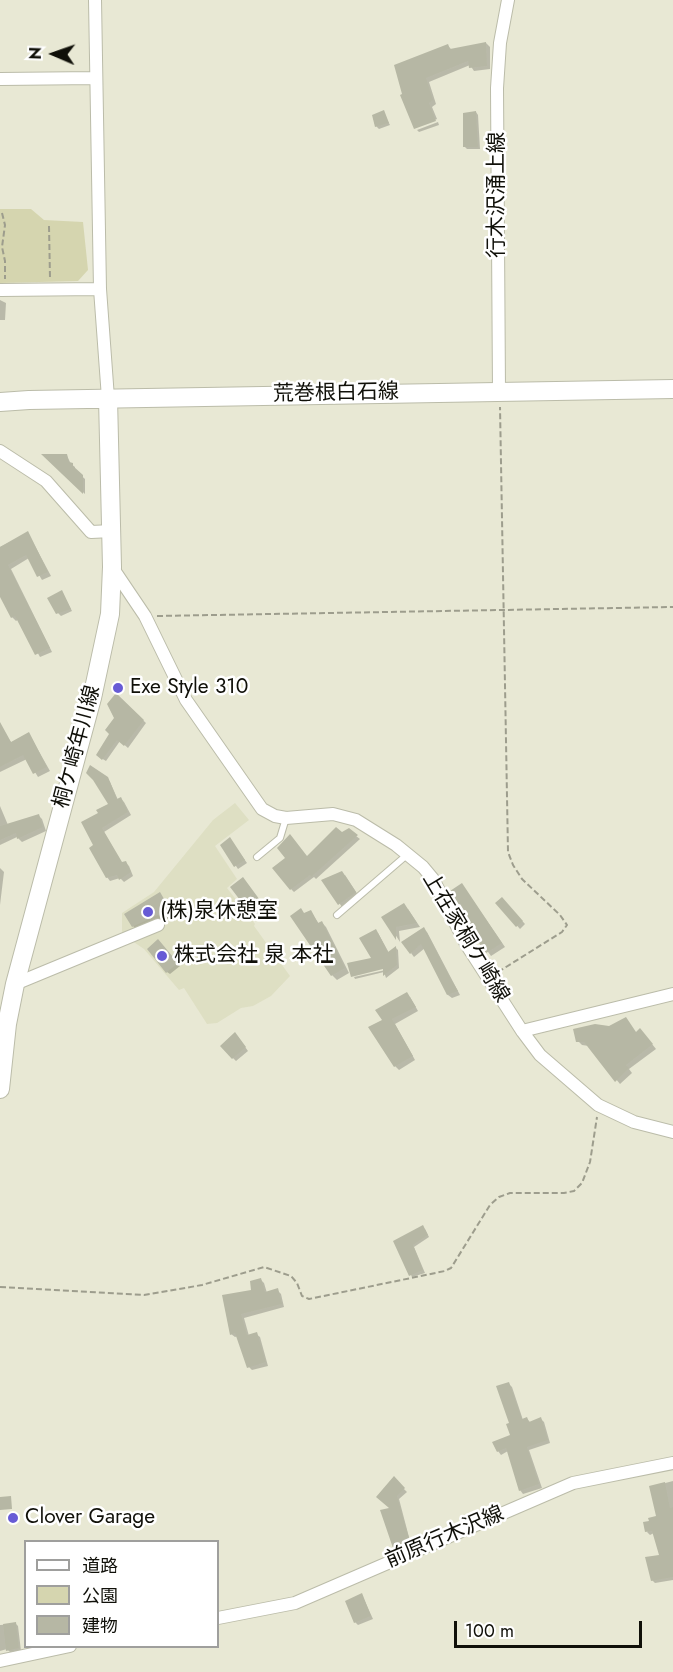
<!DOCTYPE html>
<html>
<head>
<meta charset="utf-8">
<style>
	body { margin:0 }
	#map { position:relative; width:673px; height:1672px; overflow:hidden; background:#e8e8d4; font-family:Jost,"Noto Sans JP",sans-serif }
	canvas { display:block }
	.legend { position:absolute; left:24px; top:1540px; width:195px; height:108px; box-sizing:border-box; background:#fff; border:2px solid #9f9f9d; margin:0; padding:8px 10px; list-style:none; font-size:18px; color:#101009 }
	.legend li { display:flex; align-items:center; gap:12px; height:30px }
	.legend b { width:30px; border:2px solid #9f9f9d }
	.north { position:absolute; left:24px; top:24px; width:60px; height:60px; -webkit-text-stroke:4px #fff; paint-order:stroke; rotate:272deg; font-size:16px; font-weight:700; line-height:24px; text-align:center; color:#101009 }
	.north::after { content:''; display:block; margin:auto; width:21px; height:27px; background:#101009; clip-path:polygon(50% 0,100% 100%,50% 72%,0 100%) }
	.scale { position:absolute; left:454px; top:1621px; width:188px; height:27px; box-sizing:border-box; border:3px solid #101009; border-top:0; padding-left:8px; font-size:18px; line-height:21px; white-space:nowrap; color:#101009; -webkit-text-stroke:4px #fff; paint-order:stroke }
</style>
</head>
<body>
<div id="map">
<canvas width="673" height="1672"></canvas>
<ul class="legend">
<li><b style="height:8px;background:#fff"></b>道路</li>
<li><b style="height:16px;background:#d5d5af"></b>公園</li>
<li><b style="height:16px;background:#b6b7a4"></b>建物</li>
</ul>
<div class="north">N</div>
<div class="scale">100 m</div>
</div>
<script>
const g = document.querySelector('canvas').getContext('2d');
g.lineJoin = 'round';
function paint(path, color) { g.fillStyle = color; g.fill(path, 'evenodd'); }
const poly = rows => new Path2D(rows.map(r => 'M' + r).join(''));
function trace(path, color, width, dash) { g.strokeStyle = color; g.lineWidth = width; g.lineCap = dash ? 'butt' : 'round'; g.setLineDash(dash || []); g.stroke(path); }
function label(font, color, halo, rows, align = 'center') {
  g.font = font + ' Jost,"Noto Sans JP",sans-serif'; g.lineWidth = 5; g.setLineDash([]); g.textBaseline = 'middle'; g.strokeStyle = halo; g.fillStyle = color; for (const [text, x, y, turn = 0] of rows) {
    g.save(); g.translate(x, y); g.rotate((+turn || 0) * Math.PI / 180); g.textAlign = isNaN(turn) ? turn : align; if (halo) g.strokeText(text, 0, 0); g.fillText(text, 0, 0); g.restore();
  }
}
paint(poly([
	[235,803,249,820,215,846,237,879,227,888,255,924,254,926,290,976,271,996,253,1006,241,1008,217,1023,207,1024,184,988,179,990,144,949,122,934,122,913,154,892,213,820]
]), '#dedfc3');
paint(poly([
	[0,209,31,209,44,220,83,222,88,270,78,281,0,283]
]), '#d5d5af');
paint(poly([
	[486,43,490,47,490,69,474,71,470,65,429,82,436,104,432,107,437,119,415,128,402,96,448,46,452,50],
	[383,112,390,125,379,129,376,126],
	[476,112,478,115,480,149,467,149,464,146],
	[438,122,439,125,419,132,417,130],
	[0,300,6,303,5,320,0,320],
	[45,456,67,456,71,464,75,467,75,470,85,479,85,494],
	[28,533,51,576,42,580,29,558,11,569,52,652,40,657,19,619,16,621,12,617,0,594,0,547],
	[62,592,72,611,61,616,58,613],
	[116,695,146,723,128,748,120,741,106,761,101,758,116,718],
	[2,728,12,744,29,734,50,771,38,777,27,759,0,772,0,729],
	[107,778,110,782,118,800,121,799,124,802,131,815,104,832,122,864,126,863,129,866,133,876,124,882,120,878,110,881,107,877,95,845,100,813,110,804],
	[0,806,8,825,39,816,42,819,46,831,22,842,17,837,0,845],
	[348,830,360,839,316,879,314,877,294,892,291,889,308,858],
	[232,842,247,863,238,869,236,866],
	[0,868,4,872,0,905],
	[345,875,358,895,342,907,324,881],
	[246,882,266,910,256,918,254,916],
	[465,889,505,947,491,956,465,920,469,918],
	[159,894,175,916,138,931,133,926],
	[502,899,525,924,520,929,497,903],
	[408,909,420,927,399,931,400,942,384,917],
	[311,912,319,924,322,923,326,927,349,973,337,980,332,975,305,914],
	[423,929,427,932,460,995,452,998,448,995,425,948,414,957,411,953],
	[378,933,389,953,396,948,398,950,399,968,386,978,384,972,355,979,354,977,390,969,374,959],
	[161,944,180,966,170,974,167,972],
	[410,997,418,1011,395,1024,415,1060,399,1070,395,1066,384,1021],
	[626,1019,636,1033,644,1034,656,1049,629,1069,632,1073,620,1084,589,1046,582,1045,578,1041],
	[238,1037,248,1051,236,1061,222,1047],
	[425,1229,429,1237,414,1247,425,1273,412,1277,395,1241],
	[261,1280,264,1283,267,1293,277,1290,281,1294,284,1307,244,1318,249,1336,256,1334,260,1337,268,1366,252,1370,249,1367,238,1336,235,1337,231,1334,223,1296,253,1291],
	[509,1384,512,1387,523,1420,527,1419,531,1423,541,1419,544,1422,550,1443,529,1450,542,1488,523,1494,520,1490,508,1451,501,1455,498,1451,512,1436],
	[394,1479,407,1492,399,1499,410,1541,401,1544,404,1550,398,1553,395,1551,391,1508],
	[673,1481,673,1580,655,1583,652,1580,661,1556,654,1533,650,1535,647,1532,658,1517,650,1487],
	[362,1595,373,1619,358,1625,355,1622],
	[16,1624,18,1626,21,1651,10,1652,7,1649,0,1651,0,1625]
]), '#0003');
paint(poly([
	[486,42,487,66,469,68,468,61,426,78,433,100,429,103,436,121,414,129,400,95,402,94,394,65,448,44,450,49],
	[384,110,389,123,375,127,372,115],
	[476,111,478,147,463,147,463,113],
	[41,454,67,454,69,462,73,463,73,466,83,475,83,494],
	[28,531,48,572,37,577,26,555,8,565,50,648,35,655,15,616,11,618,0,597,0,547],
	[62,590,71,609,56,614,47,598],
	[116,693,144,720,124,746,117,740,102,760,96,755,109,734,105,730,114,718,107,704],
	[0,722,11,742,29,732,47,767,33,774,23,755,0,767],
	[90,765,108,777,117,799,121,797,128,812,102,828,122,862,126,861,131,872,119,880,117,875,106,878,89,848,93,845,81,822,98,813,96,810,108,804,93,780,86,773],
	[39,814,43,827,17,839,16,833,0,840,0,826],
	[336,827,342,832,349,828,358,835,311,877,310,875,290,890,272,868,285,858,277,848,290,834,307,856],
	[230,837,245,860,234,867,220,845],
	[342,871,356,892,338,905,321,880],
	[243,877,265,907,253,917,230,887],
	[462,883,502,943,486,953,463,920,466,917,450,891],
	[160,892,171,911,161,917,158,915,132,927,124,914],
	[502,897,523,921,516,927,495,903],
	[404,903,417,923,396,927,396,940,381,917],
	[301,908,304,913,311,910,318,923,322,921,345,968,331,976,290,916],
	[424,927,451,979,458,991,447,995,421,944,410,954,401,942],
	[376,929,388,952,396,946,397,965,383,976,383,969,351,977,347,963,371,958,359,938],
	[158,939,178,963,166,973,147,949],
	[407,992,416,1007,392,1019,413,1056,394,1067,368,1027,382,1020,375,1010],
	[626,1017,636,1032,640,1028,653,1044,626,1065,629,1068,615,1082,584,1042,576,1042,573,1029,595,1024,609,1026],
	[235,1032,246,1047,232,1059,220,1046],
	[423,1225,428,1235,413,1245,423,1270,409,1276,393,1241],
	[261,1278,265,1292,278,1288,282,1304,241,1314,247,1335,257,1332,266,1362,247,1368,235,1333,230,1335,222,1295,251,1290,250,1281],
	[509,1382,522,1419,527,1417,529,1422,541,1417,548,1440,527,1447,539,1484,519,1491,506,1448,497,1452,492,1442,510,1435,506,1424,509,1423,496,1386],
	[394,1476,405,1488,397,1496,409,1538,400,1541,403,1548,394,1551,380,1510,389,1508,376,1497],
	[665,1482,670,1508,673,1507,673,1577,651,1581,645,1557,659,1555,652,1531,645,1532,643,1522,649,1521,648,1518,656,1516,649,1486],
	[11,1496,12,1509,0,1510,0,1497],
	[362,1593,371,1616,354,1623,345,1601],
	[16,1622,19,1648,6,1651,3,1624]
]), '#b6b7a4');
const lane = poly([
	[257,857,280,838,286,818],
	[337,915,408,854]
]);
const street = poly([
	[95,0,100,289,108,398],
	[0,79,96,78],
	[0,290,100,289],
	[499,391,497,88,500,43,508,0],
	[0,451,46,481,91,532,112,531],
	[112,567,145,616,186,700,262,809,275,816,286,818,333,814,356,820,396,845,423,867,433,879,466,944,522,1031,540,1055,598,1105,634,1122,673,1132],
	[15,984,158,925],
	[522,1031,673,994],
	[218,1618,295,1603,573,1483,673,1463],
	[0,1661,70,1646]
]);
const secondary = poly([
	[0,402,29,400,673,389],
	[0,1089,7,1024,15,984,92,698,110,614,112,567,108,398]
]);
trace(lane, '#bbbca9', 8);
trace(street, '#bbbca9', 14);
trace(secondary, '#bbbca9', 20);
trace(poly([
	[2,213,5,225,2,247,5,261,5,279],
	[49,226,50,278],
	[157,616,673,607],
	[498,972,562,932,567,925,560,915,522,879,513,865,508,852,500,407],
	[0,1287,144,1295,202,1285,264,1267,291,1276,297,1283,302,1296,309,1299,445,1271,451,1268,490,1205,499,1197,510,1193,564,1193,574,1191,582,1183,590,1162,597,1117]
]), '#9d9d8d', 2, [6, 3]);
trace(lane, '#fff', 6);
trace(street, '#fff', 12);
trace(secondary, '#fff', 18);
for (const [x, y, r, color] of [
	[118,688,6,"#675bd5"],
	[148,912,6,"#675bd5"],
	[162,956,6,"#675bd5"],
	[13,1518,6,"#675bd5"]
]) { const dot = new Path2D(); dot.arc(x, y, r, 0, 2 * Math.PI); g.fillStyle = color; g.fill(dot); trace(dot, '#fff', 2); }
label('21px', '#101009', '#fff', [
	["行木沢涌上線",498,195,-90],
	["荒巻根白石線",336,394,-1],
	["桐ケ崎年川線",78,747,-75],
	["上在家桐ケ崎線",465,938,59],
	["前原行木沢線",445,1538,-23]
]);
label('21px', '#101009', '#fff', [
	["Exe Style 310",130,688],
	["(株)泉休憩室",160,912],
	["株式会社 泉 本社",174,956],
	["Clover Garage",25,1518]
], 'left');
</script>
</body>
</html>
